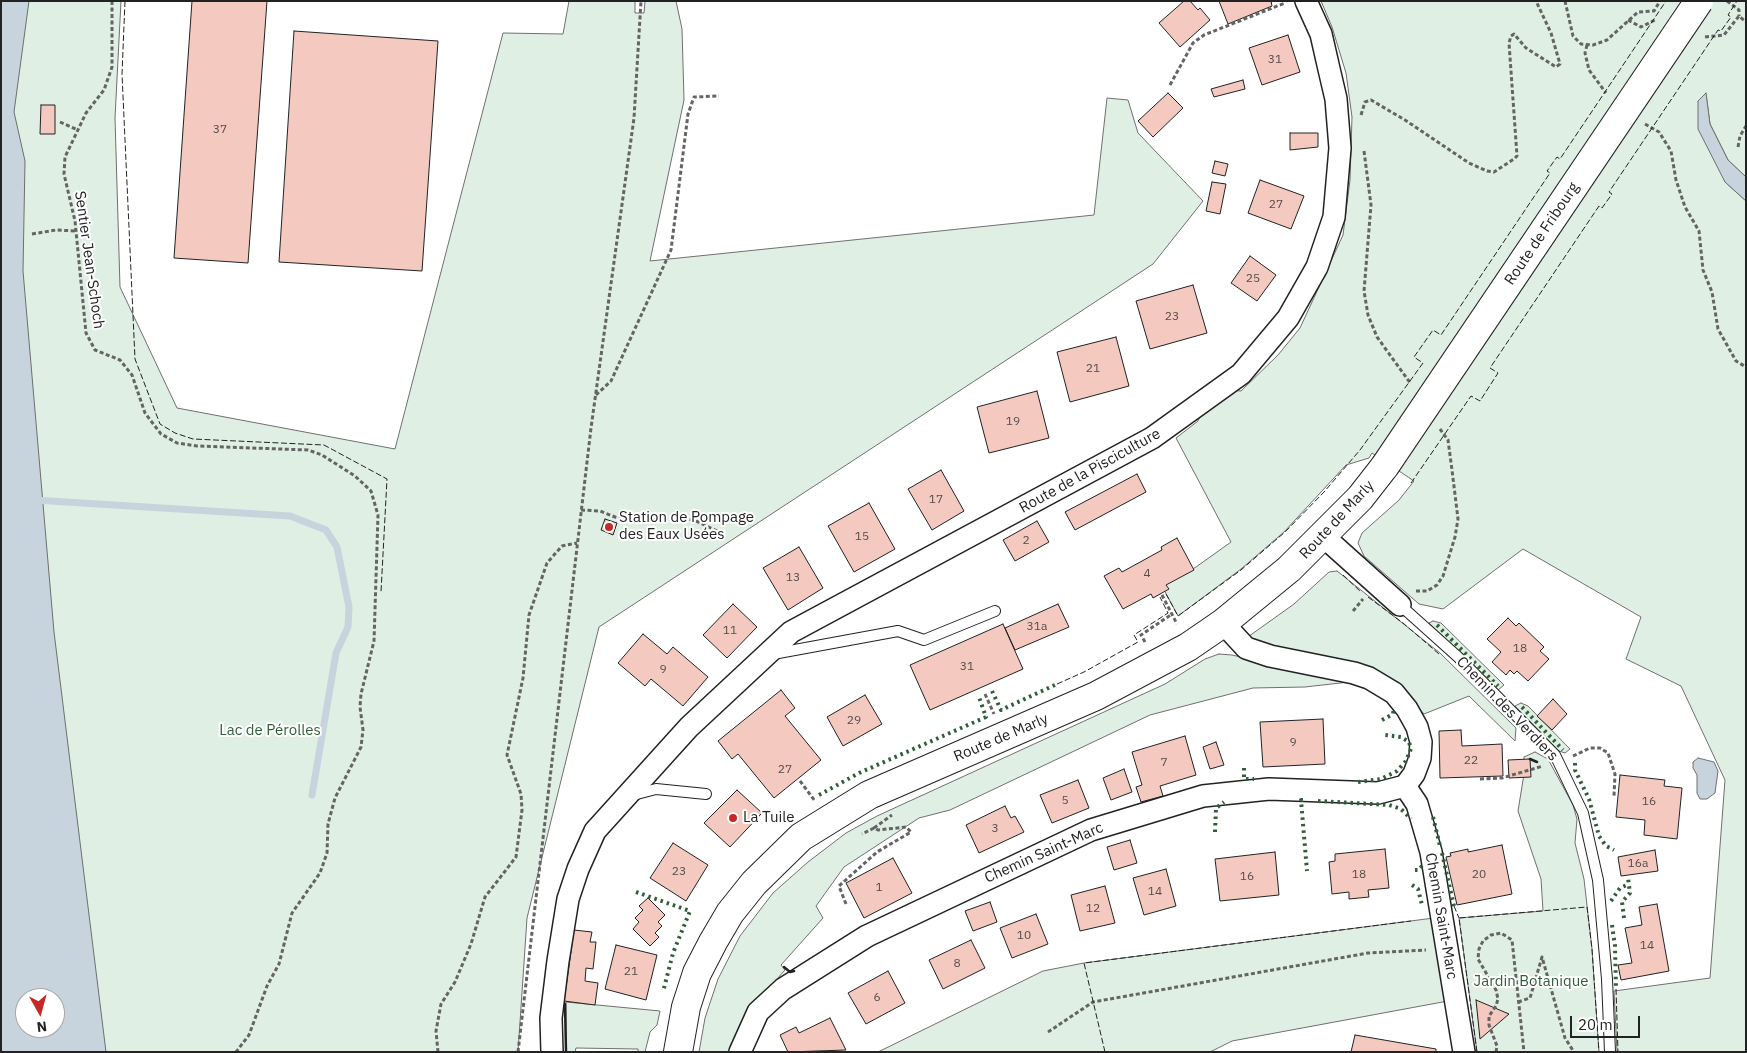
<!DOCTYPE html>
<html>
<head>
<meta charset="utf-8">
<style>
	body { margin:0 }
	#map { position:relative; width:1747px; height:1053px; overflow:hidden; background:#fff; font-family:"IBM Plex Sans",sans-serif }
	canvas { display:block }
	.frame { position:absolute; inset:0; border:2px solid #222; pointer-events:none }
	.north { position:absolute; left:15px; top:988px; width:50px; height:50px; box-sizing:border-box; background:#fff; border:1px solid #a7a7a7; border-radius:50%; rotate:173deg; font-size:14px; font-weight:700; line-height:20px; text-align:center; color:#222 }
	.north::after { content:''; display:block; margin:auto; width:18px; height:22px; background:#c62828; clip-path:polygon(50% 0,100% 100%,50% 72%,0 100%) }
	.scale { position:absolute; left:1570px; top:1016px; width:70px; height:22px; box-sizing:border-box; border:2px solid #222; border-top:0; padding-left:6px; font-size:15px; line-height:18px; white-space:nowrap; color:#222; -webkit-text-stroke:4px #fff; paint-order:stroke }
</style>
</head>
<body>
<div id="map">
<canvas width="1747" height="1053"></canvas>
<div class="frame"></div>
<div class="north">N</div>
<div class="scale">20 m</div>
</div>
<script>
const g = document.querySelector('canvas').getContext('2d');
g.lineJoin = 'round';
function paint(path, color) { g.fillStyle = color; g.fill(path, 'evenodd'); }
const poly = rows => new Path2D(rows.map(r => 'M' + r).join(''));
function trace(path, color, width, dash) { g.strokeStyle = color; g.lineWidth = width; g.lineCap = dash ? 'butt' : 'round'; g.setLineDash(dash || []); g.stroke(path); }
function label(font, color, halo, rows, align = 'center') {
  g.font = font + ' "IBM Plex Sans",sans-serif'; g.lineWidth = 4; g.setLineDash([]); g.textBaseline = 'middle'; g.strokeStyle = halo; g.fillStyle = color; for (const [text, x, y, turn = 0] of rows) {
    g.save(); g.translate(x, y); g.rotate((+turn || 0) * Math.PI / 180); g.textAlign = isNaN(turn) ? turn : align; if (halo) g.strokeText(text, 0, 0); g.fillText(text, 0, 0); g.restore();
  }
}
const green = poly([
	[1,1,121,1,115,118,120,287,177,408,395,449,503,33,563,34,569,1,635,1,635,13,644,13,645,1,676,1,682,29,684,100,650,261,1094,215,1107,98,1128,100,1138,133,1203,201,1153,264,599,627,527,918,518,1052,1,1052,1,1],
	[25,998,55,998,55,1028,25,1028,25,998],
	[1321,1,1746,1,1746,177,1728,160,1710,124,1706,94,1698,101,1725,182,1746,201,1746,1052,1617,1052,1614,991,1710,978,1725,780,1681,686,1626,659,1641,617,1523,549,1443,609,1419,604,1364,556,1358,543,1362,533,1399,500,1414,481,1372,453,1369,458,1346,465,1284,532,1241,569,1178,616,1162,586,1196,567,1231,542,1176,438,1198,421,1202,411,1228,390,1241,391,1278,355,1300,328,1343,235,1350,180,1352,117,1346,73,1332,27,1321,1],
	[1337,571,1440,653,1516,728,1515,741,1469,696,1424,714,1392,679,1373,669,1245,639,1294,604,1329,572,1337,571],
	[1433,621,1441,623,1504,685,1498,690,1429,623,1433,621],
	[1219,654,1232,655,1349,682,1305,687,1253,688,1150,715,950,810,919,818,844,867,816,906,823,918,781,965,785,970,751,1008,730,1052,699,1052,705,1018,718,979,740,936,773,893,808,862,846,833,877,816,1165,684,1205,659,1219,654],
	[1521,703,1528,706,1570,749,1565,753,1559,751,1515,706,1521,703],
	[1535,752,1548,759,1573,805,1577,819,1575,843,1584,879,1592,949,1599,1052,1477,1052,1459,918,1543,911,1541,879,1518,811,1524,774,1524,757,1535,752],
	[1434,918,1448,1001,1232,1041,1210,1052,878,1052,1043,971,1084,963,1434,918],
	[566,1002,660,1011,657,1025,650,1032,645,1052,638,1052,638,1049,576,1048,575,1052,566,1052,566,1002]
]);
paint(green, '#e0efe3');
trace(green, '#6f6f6f', 1);
const water = poly([
	[1,1,29,1,14,112,25,161,23,271,54,632,106,1052,1,1052,1,1],
	[25,998,55,998,55,1028,25,1028,25,998],
	[1706,93,1710,124,1728,160,1746,177,1746,201,1725,182,1698,129,1698,101,1706,93],
	[1698,758,1714,762,1718,771,1715,793,1707,799,1700,799,1697,793,1697,775,1693,768,1693,762,1698,758]
]);
paint(water, '#c7d3dd');
trace(water, '#6f6f6f', 1);
trace(poly([
	[34,500,290,516,326,530,337,547,349,607,348,627,336,653,312,795]
]), '#c7d3dd', 7);
const building = poly([
	[192,1,267,1,248,263,174,258,192,1],
	[1184,1,1190,1,1198,10,1200,8,1210,20,1180,47,1159,23,1184,1],
	[1219,1,1271,1,1272,6,1228,24,1219,1],
	[294,31,438,41,422,271,279,262,294,31],
	[1288,35,1300,72,1262,85,1249,48,1288,35],
	[1243,80,1245,89,1214,97,1211,89,1243,80],
	[1168,93,1183,108,1153,137,1138,121,1168,93],
	[41,105,55,105,55,134,40,134,41,105],
	[1290,133,1318,133,1318,147,1290,150,1290,133],
	[1215,161,1228,164,1225,176,1212,173,1215,161],
	[1260,180,1304,196,1291,229,1248,213,1260,180],
	[1212,182,1226,184,1220,214,1206,211,1212,182],
	[1250,256,1276,275,1257,301,1231,283,1250,256],
	[1193,285,1207,333,1150,349,1136,301,1193,285],
	[1116,337,1129,386,1070,402,1057,352,1116,337],
	[1037,391,1049,438,989,453,977,407,1037,391],
	[941,470,964,511,932,530,908,489,941,470],
	[1137,474,1146,492,1075,530,1065,512,1137,474],
	[869,503,895,549,854,572,828,526,869,503],
	[605,519,617,523,613,535,601,530,605,519],
	[1037,521,1049,542,1015,561,1003,540,1037,521],
	[1177,538,1194,570,1166,585,1169,589,1153,598,1151,594,1123,609,1104,576,1119,568,1122,572,1162,550,1161,547,1177,538],
	[799,547,823,588,788,610,763,568,799,547],
	[733,604,757,627,727,658,703,635,733,604],
	[1058,604,1069,627,1015,650,1005,628,1058,604],
	[1508,618,1516,626,1519,623,1544,647,1540,651,1549,659,1528,681,1517,671,1514,674,1510,670,1506,675,1492,662,1501,652,1487,639,1508,618],
	[1003,624,1023,669,930,710,910,665,1003,624],
	[643,634,667,654,673,647,708,677,683,706,651,679,645,686,618,663,643,634],
	[781,690,795,708,785,716,821,760,774,798,738,754,732,759,718,741,781,690],
	[865,695,882,724,843,746,827,717,865,695],
	[1553,699,1567,714,1552,730,1537,716,1553,699],
	[1323,719,1325,764,1263,767,1260,722,1323,719],
	[1461,730,1462,746,1502,744,1503,776,1440,778,1439,731,1461,730],
	[1185,736,1196,775,1160,786,1163,796,1141,802,1136,787,1142,785,1132,752,1185,736],
	[1216,742,1224,765,1210,769,1203,747,1216,742],
	[1530,759,1531,777,1509,778,1508,760,1530,759],
	[1124,769,1132,792,1111,800,1103,778,1124,769],
	[1620,775,1665,780,1664,786,1682,788,1677,839,1644,835,1645,820,1616,817,1620,775],
	[1078,780,1089,808,1052,823,1040,795,1078,780],
	[737,790,762,813,730,847,704,823,737,790],
	[1005,806,1011,818,1015,816,1024,832,979,853,966,825,1005,806],
	[1130,840,1137,863,1114,870,1107,847,1130,840],
	[673,843,708,865,686,901,650,878,673,843],
	[1502,845,1512,894,1457,905,1446,857,1451,856,1450,853,1468,849,1468,852,1502,845],
	[1385,849,1389,888,1368,890,1369,897,1349,899,1349,892,1332,894,1329,862,1335,861,1335,854,1385,849],
	[1655,850,1658,871,1621,876,1618,857,1655,850],
	[1275,852,1279,895,1220,901,1215,859,1275,852],
	[893,858,912,893,864,918,846,883,893,858],
	[1166,869,1176,906,1144,915,1133,878,1166,869],
	[1105,886,1115,923,1080,931,1071,895,1105,886],
	[648,898,665,915,658,922,662,926,655,933,659,937,650,946,633,929,639,922,635,918,643,910,639,906,648,898],
	[990,902,997,922,973,931,965,911,990,902],
	[1657,904,1669,971,1621,980,1618,965,1632,963,1625,928,1642,925,1639,907,1657,904],
	[1036,914,1048,944,1012,958,1000,928,1036,914],
	[574,930,592,932,590,942,596,942,593,969,586,968,585,981,598,983,595,1005,564,1001,574,930],
	[971,940,985,968,943,989,929,960,971,940],
	[616,945,657,955,646,1000,605,989,616,945],
	[888,971,905,1003,866,1024,848,993,888,971],
	[1476,1000,1509,1014,1480,1039,1476,1000],
	[830,1018,846,1050,788,1052,780,1035,796,1027,799,1033,830,1018],
	[1355,1035,1436,1049,1436,1052,1351,1052,1355,1035]
]);
paint(building, '#f3c9c0');
trace(building, '#222', 1);
const service = poly([
	[1400,605,1458,657,1555,755,1583,813,1598,880,1607,979,1610,1052],
	[773,654,898,631,924,640,995,611],
	[633,795,656,789,706,794]
]);
const minor = poly([
	[1323,536,1400,605],
	[1405,786,1417,804,1431,852,1464,1052],
	[552,1052,551,1018,558,961,568,899,578,869,595,831,689,727,791,632,1152,438,1241,374,1288,318,1317,267,1334,217,1340,148,1336,99,1329,69,1321,34,1306,1],
	[740,1052,758,1012,783,989,867,936,1091,830,1203,796,1269,789,1378,793,1405,786,1414,774,1420,758,1421,742,1417,727,1407,709,1394,693,1369,678,1354,673,1270,656,1246,648,1223,623]
]);
const secondary = poly([
	[678,1052,686,1007,697,973,713,942,730,913,754,883,801,837,869,795,1096,696,1188,647,1223,623,1289,569,1360,498,1385,466]
]);
trace(service, '#222', 12);
trace(minor, '#222', 24);
trace(secondary, '#222', 30);
trace(poly([
	[112,1,112,67,104,90,86,113,65,157,64,174,75,221,86,333,95,350,120,360,132,375,145,413,161,434,177,443,197,446,308,450,322,455,355,476,371,491,378,515,374,641,361,694,360,707,363,730,361,747,335,798,328,824,327,853,320,873,292,913,279,964,267,986,249,1035,236,1052],
	[1565,1,1573,36,1581,44,1593,45,1607,40,1638,12,1654,11,1660,1],
	[1727,1,1739,10,1739,16],
	[1628,20,1641,27,1655,20],
	[1705,37,1724,35,1739,16,1746,22],
	[1587,45,1585,53,1589,70,1606,93],
	[1170,85,1193,43,1204,35,1285,3],
	[1361,115,1365,102,1371,100,1405,120,1469,163,1487,171,1494,172,1514,159,1517,156,1509,43,1511,36,1514,34,1526,48,1556,67,1560,64,1551,33,1536,1],
	[60,122,78,130],
	[1645,124,1659,132,1671,151,1676,180,1685,207,1699,231,1703,270,1712,292,1718,329,1736,361,1746,367],
	[1738,147,1740,136,1746,126],
	[1364,151,1371,205,1364,291,1368,315,1377,337,1411,384],
	[32,234,56,230,76,231],
	[596,395,611,381,671,250,688,114,694,97,719,96],
	[581,510,600,511,620,519,639,521,679,518,694,520,717,531],
	[1416,591,1427,591,1437,585,1443,576,1455,537,1458,519,1452,470,1448,440,1440,429],
	[1162,595,1177,624],
	[1353,611,1363,599],
	[1145,642,1141,635,1172,614],
	[985,694,994,714],
	[1573,756,1590,748,1600,748,1608,753,1615,774,1614,796],
	[1480,779,1502,778,1543,766],
	[800,781,815,801],
	[874,828,892,815],
	[846,904,839,886,877,852,911,832,906,827,878,830,874,828,862,834],
	[1518,1002,1530,998,1542,957,1565,1038,1574,1052],
	[1048,1032,1093,1002,1368,953,1426,950],
	[438,1052,436,1031,441,1004,455,982,471,944,485,897,516,857,522,810,521,794,507,755,523,678,529,615,547,563,562,546,577,543],
	[518,1052,591,428,634,118,641,1],
	[1496,1052,1497,1046,1489,1025,1489,1016,1496,1006,1498,999,1496,990,1478,959,1479,949,1483,941,1491,935,1501,933,1512,940,1524,1052]
]), '#646464', 3, [4, 2.5]);
trace(service, '#fff', 10);
trace(minor, '#fff', 21);
trace(secondary, '#fff', 28);
const secondaryBridge = poly([
	[1385,466,1699,1]
]);
trace(secondaryBridge, '#222', 30, []);
trace(secondaryBridge, '#fff', 28);
trace(poly([
	[1437,625,1498,686],
	[992,691,1001,710,1057,684],
	[1522,707,1563,750],
	[1382,720,1393,714,1394,707],
	[1575,763,1575,770,1589,799,1599,836,1606,846,1614,850],
	[1244,768,1244,779,1254,779],
	[1358,782,1381,779,1397,771,1406,761,1411,749,1409,742,1401,737,1385,735],
	[819,795,859,773,986,717,979,697],
	[1303,800,1301,800,1307,871],
	[1318,801,1389,805,1401,809,1411,819],
	[1433,817,1440,846],
	[1215,832,1216,808,1224,802],
	[1442,853,1454,906],
	[1415,870,1419,870,1424,863],
	[1412,885,1418,889,1422,905],
	[636,892,690,911,673,953,663,992],
	[1611,901,1620,888,1629,884],
	[1624,918,1622,902,1630,893,1628,878],
	[1612,925,1615,946,1616,989]
]), '#2f5e38', 4, [2.5, 4]);
trace(poly([
	[125,1,122,74,135,359,160,424,175,433,193,439,324,445,387,479,381,592],
	[1411,483,1471,396,1480,401,1498,373,1490,368,1599,206,1602,208,1612,194,1609,192,1718,30,1721,31,1731,17,1728,15,1737,1],
	[1343,575,1361,592],
	[1166,594,1178,616,1241,570,1285,532,1324,492,1360,450,1423,363,1414,357,1433,330,1441,335,1550,173,1547,171,1557,157,1560,159,1666,1],
	[1368,597,1403,623,1439,654],
	[1057,684,1084,672,1138,642,1134,635,1168,613,1160,597],
	[1454,906,1459,918],
	[1616,989,1618,1052],
	[1105,1052,1084,963,1411,921],
	[1477,1052,1459,918,1587,907,1592,949,1599,1052]
]), '#222', 1, [6, 2.5]);
trace(poly([
	[1530,759,1537,762],
	[784,967,790,972,794,971],
	[565,1004,566,1052]
]), '#222', 2.5);
for (const [x, y, r, color] of [
	[609,527,5,"#c62828"],
	[733,818,5,"#c62828"]
]) { const dot = new Path2D(); dot.arc(x, y, r, 0, 2 * Math.PI); g.fillStyle = color; g.fill(dot); trace(dot, '#fff', 2); }
label('12px', '#564c4a', null, [
	["31",1275,60],
	["37",220,130],
	["27",1276,205],
	["25",1253,279],
	["23",1172,317],
	["21",1093,369],
	["19",1013,422],
	["17",936,500],
	["15",862,537],
	["2",1026,541],
	["4",1147,574],
	["13",793,578],
	["31a",1037,627],
	["11",730,631],
	["18",1520,649],
	["31",967,667],
	["9",663,670],
	["29",854,721],
	["9",1293,743],
	["22",1471,761],
	["7",1164,763],
	["27",785,770],
	["5",1065,801],
	["16",1649,802],
	["3",995,829],
	["16a",1638,864],
	["23",679,872],
	["18",1359,875],
	["20",1479,875],
	["16",1247,877],
	["1",879,888],
	["14",1155,892],
	["12",1093,909],
	["10",1024,936],
	["14",1647,946],
	["8",957,964],
	["21",631,972],
	["6",877,998]
]);
label('15px', '#222', '#fff', [
	["Route de Fribourg",1542,234,-56],
	["Sentier Jean-Schoch",89,260,82],
	["Route de la Pisciculture",1090,471,-29],
	["Route de Marly",1337,520,-47],
	["Chemin des Verdiers",1507,709,46],
	["Route de Marly",1001,738,-23],
	["Chemin Saint-Marc",1044,853,-24],
	["Chemin Saint-Marc",1441,916,80]
]);
label('15px', '#222', '#fff', [
	["Station de Pompage",619,518],
	["des Eaux Usées",619,535],
	["La Tuile",743,818]
], 'left');
label('15px', '#2f5e38', '#fff', [
	["Lac de Pérolles",270,731],
	["Jardin Botanique",1531,982]
]);
</script>
</body>
</html>
